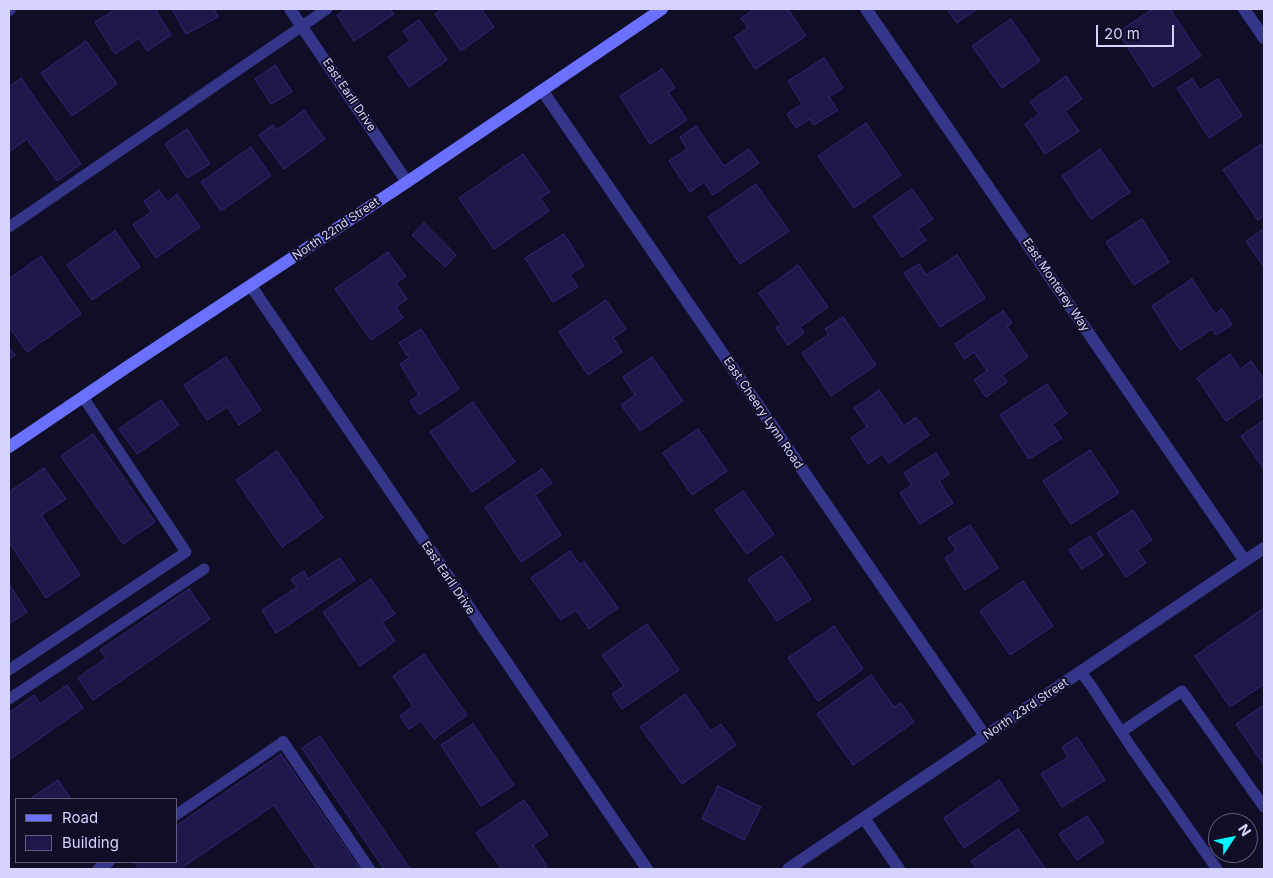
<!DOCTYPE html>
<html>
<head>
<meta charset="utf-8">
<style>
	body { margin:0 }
	#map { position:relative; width:1273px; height:878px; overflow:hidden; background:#100d27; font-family:Inter,sans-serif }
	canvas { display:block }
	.frame { position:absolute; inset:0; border:10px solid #d5d3ff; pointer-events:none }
	.legend { position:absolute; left:15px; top:798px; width:162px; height:65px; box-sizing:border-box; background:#100d27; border:1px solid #5f5c7d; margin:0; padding:6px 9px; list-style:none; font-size:15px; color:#d5d3ff }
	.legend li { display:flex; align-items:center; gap:10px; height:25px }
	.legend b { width:25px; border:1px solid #5f5c7d }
	.north { position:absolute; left:1208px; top:813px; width:50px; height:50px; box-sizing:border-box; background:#100d27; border:1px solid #5f5c7d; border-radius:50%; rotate:56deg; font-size:14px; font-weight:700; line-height:20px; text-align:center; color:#d5d3ff }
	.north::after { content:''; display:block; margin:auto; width:18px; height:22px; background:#00f5fe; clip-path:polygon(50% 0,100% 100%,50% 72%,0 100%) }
	.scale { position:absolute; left:1096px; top:25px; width:78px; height:22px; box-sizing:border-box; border:2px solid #d5d3ff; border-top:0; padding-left:6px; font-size:15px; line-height:18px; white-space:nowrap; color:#d5d3ff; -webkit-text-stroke:4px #100d27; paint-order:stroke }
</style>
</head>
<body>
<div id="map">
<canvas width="1273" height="878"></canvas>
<div class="frame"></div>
<ul class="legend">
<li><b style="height:6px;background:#6a70ff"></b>Road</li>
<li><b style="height:14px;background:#1e174a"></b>Building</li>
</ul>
<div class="north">N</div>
<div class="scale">20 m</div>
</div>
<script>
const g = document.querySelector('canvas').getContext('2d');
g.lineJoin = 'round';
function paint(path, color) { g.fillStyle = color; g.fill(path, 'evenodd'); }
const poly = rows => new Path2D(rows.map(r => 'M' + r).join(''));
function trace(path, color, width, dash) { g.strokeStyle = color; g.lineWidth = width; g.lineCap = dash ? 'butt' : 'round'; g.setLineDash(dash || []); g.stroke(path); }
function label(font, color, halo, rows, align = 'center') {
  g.font = font + ' Inter,sans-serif'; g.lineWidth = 4; g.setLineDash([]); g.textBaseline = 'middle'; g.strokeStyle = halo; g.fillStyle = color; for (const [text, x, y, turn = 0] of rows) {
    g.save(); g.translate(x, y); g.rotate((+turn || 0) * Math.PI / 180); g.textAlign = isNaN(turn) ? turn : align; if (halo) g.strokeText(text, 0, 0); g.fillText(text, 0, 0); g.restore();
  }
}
const building = poly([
	[116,9,155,9,171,35,147,51,139,38,115,54,95,22,116,9],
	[172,9,214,9,218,17,186,34,172,9],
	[346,9,390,9,394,14,354,41,337,15,346,9],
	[443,9,481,9,494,27,461,51,435,14,443,9],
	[755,9,788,9,806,36,755,69,735,37,748,28,741,18,755,9],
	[947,9,977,9,957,23,947,9],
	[1153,9,1170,9,1201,56,1153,87,1118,32,1153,9],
	[1011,19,1040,61,1002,88,972,46,1011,19],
	[419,20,447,60,409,87,388,57,410,41,403,31,419,20],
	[86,41,117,84,72,116,41,73,86,41],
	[824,58,843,88,829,97,838,110,814,125,810,119,796,128,787,114,802,104,788,81,824,58],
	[275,65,292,92,271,104,255,79,275,65],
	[662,69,675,88,668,92,687,120,650,144,620,96,662,69],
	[1066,76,1082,99,1065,111,1079,131,1045,154,1025,124,1039,114,1030,102,1066,76],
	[21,78,81,164,57,181,27,139,9,152,9,87,21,78],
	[1192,79,1200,90,1218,79,1242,116,1209,138,1177,88,1192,79],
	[304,110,325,139,284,169,259,135,273,125,277,130,304,110],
	[866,123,901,175,854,208,818,156,866,123],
	[696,126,724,166,749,149,759,163,713,195,704,182,690,192,669,161,687,149,680,137,696,126],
	[187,129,210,164,187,178,165,144,187,129],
	[1261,144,1264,149,1264,216,1258,220,1223,170,1261,144],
	[251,147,271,176,221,211,201,182,251,147],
	[1100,149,1130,192,1091,219,1062,176,1100,149],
	[523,154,550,192,540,198,549,211,494,249,459,198,523,154],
	[756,184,789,231,740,264,708,217,756,184],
	[912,189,933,219,918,229,926,240,902,257,873,216,912,189],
	[159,190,167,202,177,194,200,227,156,258,133,225,151,212,144,201,159,190],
	[1142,219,1169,262,1134,285,1106,242,1142,219],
	[424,223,456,255,445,267,412,235,424,223],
	[1264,229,1264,267,1246,241,1264,229],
	[115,231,140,267,92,300,67,265,115,231],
	[564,234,584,266,570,275,578,287,553,302,525,258,564,234],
	[388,252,406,276,396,283,407,299,396,307,403,318,371,340,335,289,388,252],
	[957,255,985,298,940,327,904,273,919,264,926,275,957,255],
	[41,256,81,314,27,352,9,327,9,279,41,256],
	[798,265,828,307,800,327,804,333,788,345,776,328,781,324,759,293,798,265],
	[1192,279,1215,314,1222,309,1232,325,1216,335,1212,329,1180,350,1152,306,1192,279],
	[606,300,626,329,613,338,622,352,588,375,559,332,606,300],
	[1003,311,1012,323,1007,326,1028,357,1002,375,1007,382,986,397,974,380,987,371,974,352,964,359,955,344,1003,311],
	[843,317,876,365,831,396,802,353,829,334,825,329,843,317],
	[421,329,459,389,419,415,410,401,419,395,400,364,409,358,399,343,421,329],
	[9,347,15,355,9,360,9,347],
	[1230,354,1240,369,1251,361,1264,380,1264,395,1226,421,1197,378,1230,354],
	[226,357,261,410,239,425,227,407,207,420,184,385,226,357],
	[652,357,683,401,640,431,621,405,635,395,623,377,652,357],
	[1047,384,1067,414,1052,424,1062,438,1029,459,1000,415,1047,384],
	[879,390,904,426,916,417,929,435,889,463,882,454,868,464,851,438,867,427,854,408,879,390],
	[161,400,179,425,137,454,119,429,161,400],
	[473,402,515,462,472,492,430,432,473,402],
	[1264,420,1264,469,1241,436,1264,420],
	[698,429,727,471,692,495,663,453,698,429],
	[93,434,155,522,123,544,61,456,93,434],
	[1090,450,1119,493,1071,524,1043,481,1090,450],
	[277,451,323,518,282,547,236,480,277,451],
	[936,453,949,474,939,481,953,503,920,524,900,493,912,485,904,473,936,453],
	[44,468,66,499,41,515,80,575,46,598,9,542,9,492,44,468],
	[542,469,552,483,535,495,561,535,521,562,485,507,542,469],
	[743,491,774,534,747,554,715,510,743,491],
	[1133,510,1152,540,1137,550,1146,563,1126,577,1097,533,1133,510],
	[970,525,998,568,965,590,945,558,956,550,948,538,970,525],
	[1090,536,1103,555,1082,569,1069,550,1090,536],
	[570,551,580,565,584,561,618,608,589,629,576,610,561,620,531,578,570,551],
	[782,556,811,599,777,621,748,579,782,556],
	[340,558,355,580,276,633,262,610,297,587,291,579,304,571,308,579,340,558],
	[371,579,395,614,382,622,395,641,360,666,323,612,371,579],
	[1023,581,1053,626,1010,655,980,611,1023,581],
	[9,584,27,612,9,624,9,584],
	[189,589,210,619,93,700,78,678,106,658,100,650,189,589],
	[1264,608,1264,684,1230,707,1195,656,1264,608],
	[647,624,679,670,622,709,612,694,624,686,602,655,647,624],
	[834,626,863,669,818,701,788,658,834,626],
	[424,654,467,715,434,739,421,721,409,729,400,716,413,706,393,676,424,654],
	[871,675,894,707,901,703,914,722,853,765,817,714,871,675],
	[67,685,83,708,9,760,9,713,34,695,40,704,67,685],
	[685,694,711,731,721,724,736,745,682,784,640,727,685,694],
	[1264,705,1264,765,1236,724,1264,705],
	[473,724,514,785,481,806,441,745,473,724],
	[320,736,410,869,384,869,302,748,320,736],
	[1077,737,1105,780,1062,807,1041,774,1068,757,1062,747,1077,737],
	[281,754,360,869,317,869,274,805,180,869,139,869,134,862,176,862,176,826,281,754],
	[58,780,71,799,30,799,58,780],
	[999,780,1019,810,964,848,944,818,999,780],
	[718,786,761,807,744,840,702,819,718,786],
	[524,800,548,835,533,845,547,866,542,869,502,869,476,833,524,800],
	[1087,816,1104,842,1077,860,1059,834,1087,816],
	[1018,829,1045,868,1042,869,977,869,971,861,1018,829]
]);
paint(building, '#1e174a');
trace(building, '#322778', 1);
trace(poly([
	[9,227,327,9],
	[9,670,186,552,83,397],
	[1081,672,1092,687,1131,747,1217,869],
	[9,699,204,569],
	[1121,732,1182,691,1264,807],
	[176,815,283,742],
	[98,869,109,862]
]), '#34368a', 11);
trace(poly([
	[290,9,407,182],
	[866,9,1245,561],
	[1244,9,1264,38],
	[9,10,10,9],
	[542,90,985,736],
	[251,286,647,869],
	[283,742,369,869],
	[864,818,899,869],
	[788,869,1264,548]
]), '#34368a', 12);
trace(poly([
	[9,447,127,367,407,182,662,9]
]), '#6a70ff', 12);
label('12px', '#d5d3ff', '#100d27', [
	["East Earll Drive",349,95,56],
	["North 22nd Street",336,229,-34],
	["East Monterey Way",1056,285,56],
	["East Cheery Lynn Road",763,413,56],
	["East Earll Drive",448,578,56],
	["North 23rd Street",1026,709,-34]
]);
</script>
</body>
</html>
